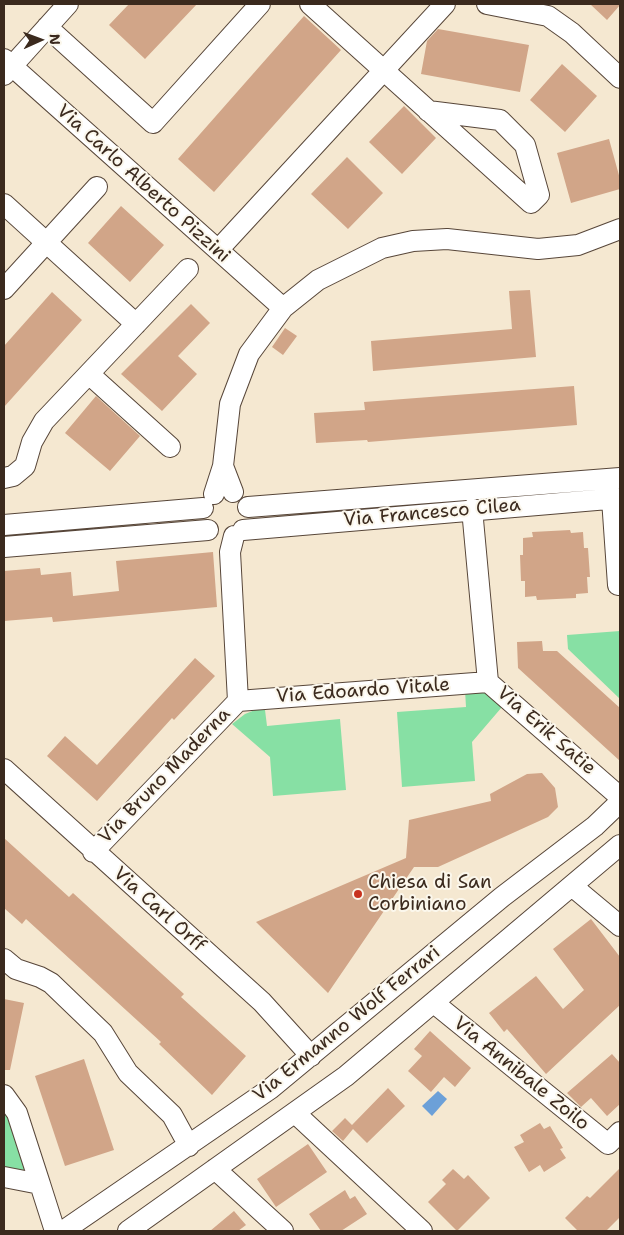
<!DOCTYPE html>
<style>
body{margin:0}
#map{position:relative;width:624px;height:1235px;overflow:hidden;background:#f5e8d1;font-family:"Shantell Sans",sans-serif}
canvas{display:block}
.frame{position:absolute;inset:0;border:5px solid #3b2a1e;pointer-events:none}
.north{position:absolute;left:15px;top:15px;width:50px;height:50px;-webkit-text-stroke:4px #fbf7ec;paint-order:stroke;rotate:88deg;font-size:14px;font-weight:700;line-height:20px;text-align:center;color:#3b2a1e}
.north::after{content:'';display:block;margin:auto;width:18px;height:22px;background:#3b2a1e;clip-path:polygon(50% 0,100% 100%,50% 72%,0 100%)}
</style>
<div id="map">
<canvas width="624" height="1235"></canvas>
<div class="frame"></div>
<div class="north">N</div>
</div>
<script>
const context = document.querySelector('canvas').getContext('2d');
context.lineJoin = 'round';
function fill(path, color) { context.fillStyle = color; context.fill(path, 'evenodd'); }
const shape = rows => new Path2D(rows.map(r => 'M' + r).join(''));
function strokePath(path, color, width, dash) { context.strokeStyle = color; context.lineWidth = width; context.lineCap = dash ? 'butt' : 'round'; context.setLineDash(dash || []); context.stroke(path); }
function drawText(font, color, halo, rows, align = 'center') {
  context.font = font + ' "Shantell Sans",sans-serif'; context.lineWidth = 4; context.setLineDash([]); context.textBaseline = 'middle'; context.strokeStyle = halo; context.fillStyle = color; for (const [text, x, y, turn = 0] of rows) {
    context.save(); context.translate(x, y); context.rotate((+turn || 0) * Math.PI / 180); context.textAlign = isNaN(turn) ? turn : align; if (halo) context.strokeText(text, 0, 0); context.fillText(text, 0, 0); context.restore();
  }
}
fill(shape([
 [620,631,620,699,568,649,567,635],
 [465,690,484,692,502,707,472,742,475,781,402,787,397,712,466,707],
 [255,710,265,710,267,726,340,719,346,790,273,796,270,757,232,724,245,714],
 [4,1109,5,1110,25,1171,4,1167]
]), '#87e0a4');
fill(shape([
 [438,1091,447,1099,432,1116,422,1106]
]), '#6ca0d8');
fill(shape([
 [129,4,197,4,145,59,109,25],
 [590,4,620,4,620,5,607,20],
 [304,16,341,50,214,192,178,159],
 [438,29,529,45,520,92,421,74,427,41],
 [562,64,597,96,565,132,530,100],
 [404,106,436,138,402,174,369,142],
 [609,139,620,179,620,189,571,203,557,153],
 [347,157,383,193,348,229,311,194],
 [121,206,164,245,130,282,88,243],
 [530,290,536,357,373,371,371,341,512,329,509,291],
 [52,292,82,320,4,407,4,346],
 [191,304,210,323,178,356,197,374,162,411,121,374],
 [285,328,297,336,283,355,272,347],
 [574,386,577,425,368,442,367,440,316,443,314,413,365,410,364,402],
 [96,396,140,436,110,471,65,433],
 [570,530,571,533,583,532,584,548,588,548,590,577,587,577,588,593,576,594,576,598,537,600,536,596,525,597,525,581,521,581,520,555,523,555,523,538,533,537,532,532],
 [213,552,217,607,53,622,52,617,4,621,4,571,40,568,41,575,71,572,73,596,119,591,116,561],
 [542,641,543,651,557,651,620,708,620,761,518,668,517,642],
 [195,658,215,676,174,720,172,718,97,801,47,756,65,736,97,765],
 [542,773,555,788,558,807,548,817,438,867,414,867,328,993,256,922,406,858,409,820,491,801,490,794,527,774],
 [4,838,69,897,73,893,184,994,181,997,246,1056,212,1095,159,1044,161,1042,26,919,22,924,4,908],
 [591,919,620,957,620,1005,546,1074,507,1029,504,1032,489,1013,536,976,563,1009,584,990,553,949],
 [4,999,24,1003,10,1070,4,1070],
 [430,1031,471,1068,455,1087,444,1077,431,1092,408,1071,422,1056,414,1049],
 [612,1054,620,1063,620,1104,607,1116,591,1098,581,1107,567,1093],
 [84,1059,114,1150,65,1166,35,1076],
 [388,1088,405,1106,367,1143,353,1129,343,1141,332,1131,345,1118,352,1125],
 [540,1123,544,1129,550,1126,563,1148,560,1149,566,1158,544,1172,540,1165,529,1172,514,1147,524,1142,520,1135],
 [308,1144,327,1172,276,1207,257,1179],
 [620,1168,620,1217,606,1231,578,1231,565,1218,587,1196,590,1198],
 [453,1169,464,1179,468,1175,490,1198,457,1231,428,1202,446,1184,442,1180],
 [345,1190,350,1199,355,1196,367,1214,341,1231,321,1231,309,1214],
 [234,1211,246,1225,238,1231,210,1231]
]), '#d1a588');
const minor = shape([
 [310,4,531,203,539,195,525,145,500,120,428,111],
 [487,4,548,16,572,33,620,78],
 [47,27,153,123,260,4],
 [4,59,283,308],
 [4,75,68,4],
 [4,204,136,324],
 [218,250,445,4],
 [4,289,97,187],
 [89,374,170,447],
 [223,466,233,492],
 [4,478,13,476,25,466,32,442,44,421,188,269],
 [214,494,223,466,230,404,249,354,283,308,318,280,382,248,413,241,447,239,538,249,578,245,620,229],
 [612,499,618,585],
 [248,507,620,478],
 [472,509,488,682,620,797],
 [4,525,203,508],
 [243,530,620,498],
 [4,547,208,530],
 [238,701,488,682],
 [4,769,262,1002,311,1056],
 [93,852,238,701,230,552,234,536],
 [572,886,620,926],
 [4,959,16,969,40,977,51,983,103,1033,128,1073,172,1115,189,1146],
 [434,1003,608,1144,620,1132],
 [4,1095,17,1113,40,1184],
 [295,1113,422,1231],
 [215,1169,283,1231],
 [4,1177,40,1184,55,1231],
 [63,1231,270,1089,502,897,595,826,620,802],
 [128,1231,346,1076,620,845]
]);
strokePath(minor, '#574639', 22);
strokePath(minor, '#fff', 20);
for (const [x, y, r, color] of [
 [358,894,5,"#c8321e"]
]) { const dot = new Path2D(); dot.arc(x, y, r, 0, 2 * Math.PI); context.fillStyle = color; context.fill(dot); strokePath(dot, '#fbf7ec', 2); }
drawText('19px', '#3b2a1e', '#fbf7ec', [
 ["Via Carlo Alberto Pizzini",143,184,42],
 ["Via Francesco Cilea",432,513,-5],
 ["Via Edoardo Vitale",363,691,-4],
 ["Via Erik Satie",546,731,41],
 ["Via Bruno Maderna",165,776,-46],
 ["Via Carl Orff",159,910,42],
 ["Via Ermanno Wolf Ferrari",347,1024,-39],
 ["Via Annibale Zoilo",521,1074,39]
]);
drawText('19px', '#3b2a1e', '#fbf7ec', [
 ["Chiesa di San",368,883],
 ["Corbiniano",368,905]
], 'left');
</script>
